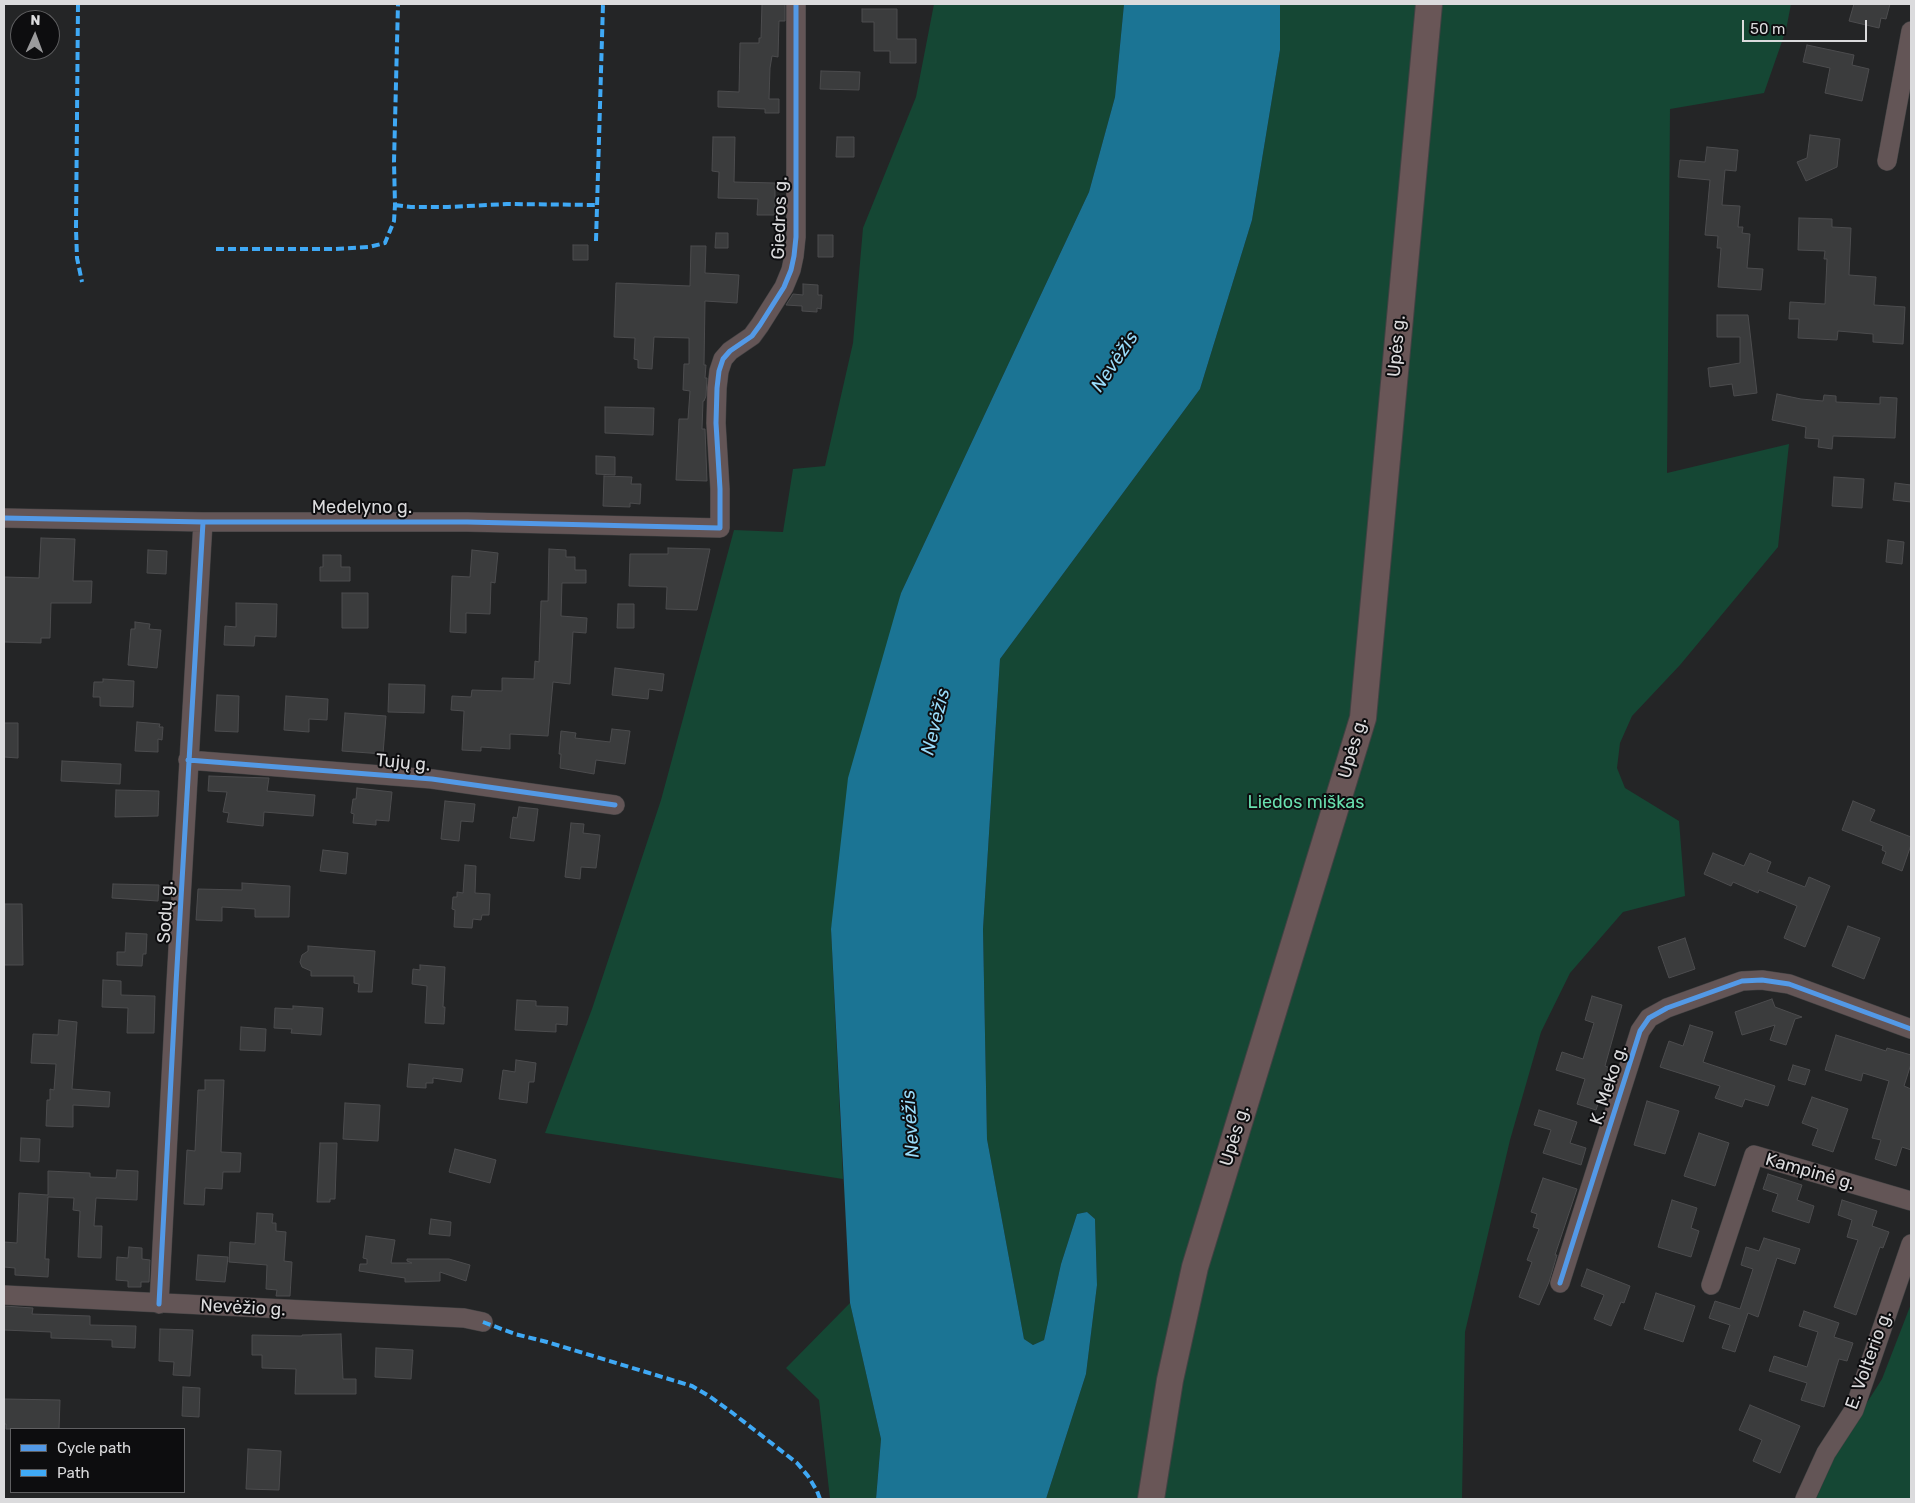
<!DOCTYPE html>
<meta charset="utf-8">
<style>
body{margin:0}
#map{position:relative;width:1915px;height:1503px;overflow:hidden;background:#242526;font-family:Rubik,sans-serif}
canvas{display:block}
.frame{position:absolute;inset:0;border:5px solid #dbdbdd;pointer-events:none}
.legend{position:absolute;left:10px;top:1428px;width:175px;height:65px;box-sizing:border-box;background:#0d0d0f;border:1px solid #5f5f61;margin:0;padding:6px 9px;list-style:none;font-size:15px;color:#dbdbdd}
.legend li{display:flex;align-items:center;gap:10px;height:25px}
.legend b{width:25px;border:1px solid #5f5f61}
.north{position:absolute;left:10px;top:10px;width:50px;height:50px;box-sizing:border-box;background:#0d0d0f;border:1px solid #5f5f61;border-radius:50%;rotate:2deg;font-size:14px;font-weight:700;line-height:20px;text-align:center;color:#dbdbdd}
.north::after{content:'';display:block;margin:auto;width:18px;height:22px;background:#9b9b9d;clip-path:polygon(50% 0,100% 100%,50% 72%,0 100%)}
.scale{position:absolute;left:1742px;top:20px;width:125px;height:22px;box-sizing:border-box;border:2px solid #dbdbdd;border-top:0;padding-left:6px;font-size:15px;line-height:18px;white-space:nowrap;color:#dbdbdd;-webkit-text-stroke:4px #0d0d0f;paint-order:stroke}
</style>
<div id="map">
<canvas width="1915" height="1503"></canvas>
<div class="frame"></div>
<ul class="legend">
<li><b style="height:6px;background:#5399e6"></b>Cycle path</li>
<li><b style="height:6px;background:#3fa9f5"></b>Path</li>
</ul>
<div class="north">N</div>
<div class="scale">50 m</div>
</div>
<script>
const context = document.querySelector('canvas').getContext('2d');
context.lineJoin = 'round';
function fill(path, color) { context.fillStyle = color; context.fill(path, 'evenodd'); }
const shape = rows => new Path2D(rows.map(r => 'M' + r).join(''));
function strokePath(path, color, width, dash) { context.strokeStyle = color; context.lineWidth = width; context.lineCap = dash ? 'butt' : 'round'; context.setLineDash(dash || []); context.stroke(path); }
function drawText(font, color, halo, rows, align = 'center') {
  context.font = font + ' Rubik,sans-serif'; context.lineWidth = 4; context.setLineDash([]); context.textBaseline = 'middle'; context.strokeStyle = halo; context.fillStyle = color; for (const [text, x, y, turn = 0] of rows) {
    context.save(); context.translate(x, y); context.rotate((+turn || 0) * Math.PI / 180); context.textAlign = isNaN(turn) ? turn : align; if (halo) context.strokeText(text, 0, 0); context.fillText(text, 0, 0); context.restore();
  }
}
fill(shape([
 [934,4,1124,4,1115,97,1089,192,901,593,831,929,843,1179,545,1133,592,1009,661,800,734,530,783,532,793,469,825,466,853,343,863,228,916,97],
 [1280,4,1791,4,1786,30,1764,93,1670,109,1667,473,1789,444,1778,547,1680,665,1632,716,1620,743,1617,768,1625,788,1679,821,1685,896,1623,912,1570,973,1541,1032,1510,1140,1465,1332,1462,1499,1046,1499,1086,1374,1097,1285,1095,1219,1087,1212,1077,1214,1061,1264,1044,1340,1033,1345,1024,1339,987,1139,983,929,1000,659,1200,389,1252,220,1280,50],
 [850,1303,881,1439,876,1499,830,1499,819,1400,786,1368],
 [1911,1304,1911,1499,1816,1499,1838,1448,1882,1379]
]), '#154734');
fill(shape([
 [1124,4,1280,4,1280,50,1252,220,1200,389,1000,659,983,929,987,1139,1024,1339,1033,1345,1044,1340,1061,1264,1077,1214,1087,1212,1095,1219,1097,1285,1086,1374,1046,1499,876,1499,881,1439,850,1303,831,929,848,778,901,593,1089,192,1115,97]
]), '#1b7494');
const building = shape([
 [762,4,785,4,785,21,779,21,778,57,772,56,770,68,769,99,779,99,779,113,765,113,765,109,718,107,718,91,739,92,740,43,759,43,759,38,761,38,762,4],
 [1854,4,1890,4,1886,19,1881,18,1879,28,1849,21,1854,4],
 [862,9,897,9,897,39,916,39,916,63,890,63,890,51,874,51,874,22,862,22,862,9],
 [1807,45,1854,55,1852,65,1869,69,1862,101,1825,93,1830,68,1803,62,1807,45],
 [821,71,860,72,859,90,820,89,821,71],
 [1810,135,1840,139,1837,167,1806,181,1797,162,1807,158,1810,135],
 [713,137,735,137,734,182,775,183,775,215,757,215,758,199,718,198,719,172,712,171,713,137],
 [837,137,854,137,854,157,836,157,837,137],
 [1707,147,1738,150,1736,171,1725,170,1722,205,1740,206,1738,227,1743,227,1742,233,1750,234,1747,268,1763,269,1761,290,1718,287,1721,248,1717,248,1718,236,1705,235,1710,180,1678,177,1680,160,1705,162,1707,147],
 [1799,218,1832,219,1832,227,1851,228,1849,275,1876,277,1874,305,1905,307,1903,344,1873,342,1873,334,1838,331,1837,340,1798,338,1799,319,1789,319,1790,302,1825,304,1827,259,1824,259,1825,251,1798,250,1799,218],
 [716,233,728,233,728,248,715,248,716,233],
 [818,235,833,235,833,257,818,257,818,235],
 [573,245,588,245,588,260,573,260,573,245],
 [691,246,706,246,705,273,739,275,737,303,705,301,704,365,706,365,705,378,707,378,706,396,704,401,703,401,702,429,705,429,707,481,676,480,679,419,688,419,690,391,683,390,684,364,689,364,689,338,654,337,652,369,638,368,638,360,634,359,635,338,614,337,616,283,690,286,691,246],
 [803,284,818,285,818,295,822,295,821,309,817,308,817,312,802,311,802,306,786,305,793,294,803,295,803,284],
 [1717,315,1748,315,1757,393,1734,396,1732,384,1710,387,1708,368,1740,363,1740,337,1717,337,1717,315],
 [1777,394,1801,399,1823,401,1824,395,1836,396,1836,402,1880,404,1880,397,1897,398,1895,438,1833,436,1832,449,1818,447,1819,439,1805,438,1806,427,1772,420,1777,394],
 [605,407,654,408,653,435,605,433,605,407],
 [596,456,615,457,615,475,596,474,596,456],
 [604,476,632,477,631,484,641,484,640,504,630,503,630,507,603,506,604,476],
 [1834,477,1864,479,1862,508,1832,506,1834,477],
 [1895,483,1911,485,1911,502,1893,500,1895,483],
 [41,538,75,539,73,581,92,581,91,603,51,603,50,638,41,638,41,643,4,642,4,577,39,578,41,538],
 [1888,540,1904,542,1902,564,1886,562,1888,540],
 [668,548,710,549,697,610,666,609,667,587,629,586,630,554,668,554,668,548],
 [549,549,566,550,566,557,575,557,575,570,586,570,586,583,562,583,561,616,587,618,586,633,573,632,570,684,553,682,548,736,510,734,510,749,481,747,481,751,462,750,464,711,451,710,452,696,471,697,472,690,502,691,502,678,534,679,535,661,539,662,541,601,548,601,549,549],
 [148,550,167,551,166,574,147,573,148,550],
 [472,550,498,553,495,583,491,582,490,614,466,613,466,633,450,632,452,576,470,577,472,550],
 [323,555,341,555,341,567,350,567,350,581,320,581,320,567,323,567,323,555],
 [342,593,368,593,368,628,342,628,342,593],
 [236,603,277,604,276,637,255,636,254,646,224,645,225,626,236,627,236,603],
 [618,604,634,604,634,628,617,628,618,604],
 [135,622,150,624,149,629,161,630,157,668,128,665,131,629,135,629,135,622],
 [615,668,664,674,662,691,649,689,648,699,612,695,615,668],
 [103,679,134,681,133,707,100,706,100,697,93,697,94,682,103,682,103,679],
 [389,684,425,685,424,713,388,712,389,684],
 [217,695,239,696,238,732,215,731,217,695],
 [286,696,328,699,327,720,309,719,309,732,284,730,286,696],
 [345,713,386,716,383,754,342,751,345,713],
 [137,722,160,724,159,727,163,727,162,740,158,739,158,752,135,751,137,722],
 [4,723,18,723,18,758,4,757,4,723],
 [612,729,630,731,625,764,596,760,594,774,560,768,561,754,559,754,561,731,576,733,575,738,610,742,612,729],
 [62,761,121,764,120,784,61,781,62,761],
 [209,776,269,778,267,791,315,795,313,816,264,812,263,826,227,822,229,813,223,812,227,792,208,791,209,776],
 [357,788,392,792,389,821,376,820,376,825,353,823,354,814,351,813,353,799,356,799,357,788],
 [116,790,159,791,158,816,115,817,116,790],
 [445,801,475,804,473,822,461,821,459,841,441,839,445,801],
 [1853,801,1875,810,1870,821,1911,837,1911,845,1902,871,1882,863,1886,852,1882,850,1883,846,1842,830,1853,801],
 [519,807,538,809,534,841,510,838,513,817,517,818,519,807],
 [571,823,584,824,583,833,600,835,596,868,581,867,580,879,565,877,571,823],
 [323,850,348,853,346,874,320,871,323,850],
 [1713,853,1744,866,1750,853,1771,862,1767,872,1805,887,1809,877,1830,886,1805,947,1784,938,1797,906,1759,890,1758,893,1733,882,1731,886,1704,874,1713,853],
 [465,865,476,866,475,893,490,894,489,915,482,915,481,920,473,919,472,928,454,927,455,910,452,909,453,897,457,897,457,892,463,893,465,865],
 [242,883,290,886,289,917,255,917,255,909,222,907,222,921,196,920,198,889,242,890,242,883],
 [113,884,159,885,158,901,112,898,113,884],
 [5,904,22,904,23,965,4,965,5,904],
 [1848,926,1880,938,1864,979,1832,966,1848,926],
 [126,933,147,934,146,954,143,954,142,966,117,965,117,952,125,952,126,933],
 [1685,938,1695,969,1669,978,1658,947,1685,938],
 [308,946,375,951,372,992,358,992,359,984,354,983,354,976,311,976,311,971,302,967,300,962,302,955,308,951,308,946],
 [420,965,445,967,443,1007,445,1007,444,1024,425,1023,427,986,412,984,413,969,420,970,420,965],
 [103,980,121,981,121,995,155,996,154,1033,127,1033,128,1008,102,1007,103,980],
 [1592,996,1622,1005,1605,1066,1610,1068,1596,1110,1577,1104,1585,1079,1556,1070,1562,1052,1583,1059,1594,1023,1585,1020,1592,996],
 [1772,999,1775,1007,1802,1017,1795,1019,1786,1045,1770,1040,1775,1025,1742,1035,1735,1012,1772,999],
 [517,1000,536,1001,536,1006,568,1007,567,1025,556,1024,556,1032,515,1030,517,1000],
 [293,1006,323,1008,321,1035,291,1033,292,1029,274,1028,275,1008,293,1009,293,1006],
 [59,1020,77,1022,72,1089,110,1092,109,1107,73,1105,73,1127,46,1126,47,1100,50,1100,50,1089,54,1090,56,1064,31,1063,33,1034,58,1035,59,1020],
 [1690,1025,1713,1032,1703,1062,1775,1086,1768,1106,1745,1099,1742,1107,1715,1098,1720,1086,1660,1067,1669,1041,1683,1046,1690,1025],
 [241,1027,266,1029,265,1051,240,1050,241,1027],
 [1836,1035,1886,1051,1887,1048,1911,1055,1911,1064,1904,1086,1911,1089,1911,1150,1902,1147,1896,1166,1875,1159,1881,1140,1872,1138,1889,1081,1863,1073,1861,1081,1825,1070,1836,1035],
 [516,1060,536,1063,534,1082,529,1082,527,1103,499,1099,503,1070,515,1072,516,1060],
 [409,1064,463,1069,461,1082,433,1078,433,1083,426,1083,426,1088,407,1087,409,1064],
 [1793,1065,1810,1070,1805,1085,1788,1080,1793,1065],
 [205,1080,224,1080,221,1152,241,1153,240,1172,223,1172,222,1189,205,1188,204,1205,184,1204,187,1150,195,1151,198,1090,205,1090,205,1080],
 [1812,1097,1848,1109,1833,1152,1812,1145,1818,1129,1802,1123,1812,1097],
 [1647,1101,1679,1111,1665,1154,1634,1145,1647,1101],
 [345,1103,380,1105,378,1141,343,1139,345,1103],
 [1539,1110,1577,1122,1570,1143,1586,1148,1581,1165,1543,1153,1551,1130,1534,1125,1539,1110],
 [1699,1133,1729,1143,1715,1186,1684,1176,1699,1133],
 [21,1138,40,1139,39,1162,20,1161,21,1138],
 [320,1143,337,1143,335,1199,330,1199,330,1202,317,1202,320,1143],
 [455,1149,496,1160,490,1183,449,1172,455,1149],
 [117,1170,138,1171,137,1200,96,1198,94,1226,102,1226,101,1258,78,1257,80,1211,73,1210,74,1198,48,1197,45,1259,49,1259,48,1277,15,1275,15,1268,4,1267,4,1242,17,1243,19,1193,48,1195,48,1171,90,1173,90,1177,116,1178,117,1170],
 [1768,1174,1802,1185,1797,1200,1814,1206,1809,1223,1772,1211,1778,1194,1763,1189,1768,1174],
 [1543,1178,1577,1189,1555,1255,1557,1255,1549,1282,1539,1305,1519,1297,1532,1262,1527,1260,1539,1229,1533,1227,1537,1214,1531,1212,1543,1178],
 [1672,1200,1697,1208,1691,1228,1699,1231,1691,1257,1658,1247,1672,1200],
 [1842,1200,1877,1211,1872,1226,1889,1232,1883,1248,1880,1247,1856,1315,1834,1307,1858,1240,1847,1237,1852,1220,1838,1215,1842,1200],
 [257,1213,273,1214,272,1223,276,1223,276,1231,286,1232,284,1261,292,1262,290,1296,276,1296,277,1290,266,1289,267,1265,229,1262,230,1242,255,1244,257,1213],
 [431,1219,451,1222,450,1236,429,1234,431,1219],
 [366,1236,395,1240,391,1263,412,1263,407,1261,407,1259,449,1259,470,1265,466,1281,440,1272,440,1281,405,1282,405,1278,359,1271,360,1264,367,1264,367,1259,363,1258,366,1236],
 [1764,1238,1800,1249,1795,1264,1777,1258,1758,1317,1748,1313,1735,1352,1722,1348,1730,1325,1709,1318,1715,1301,1740,1309,1753,1269,1741,1265,1746,1247,1759,1251,1764,1238],
 [129,1247,142,1248,142,1259,150,1260,149,1282,141,1282,141,1287,128,1287,128,1281,116,1280,117,1257,128,1258,129,1247],
 [198,1255,228,1257,225,1282,196,1280,198,1255],
 [1587,1269,1630,1286,1624,1303,1621,1302,1611,1326,1594,1319,1604,1295,1581,1286,1587,1269],
 [1656,1293,1695,1306,1683,1342,1644,1329,1656,1293],
 [4,1306,33,1308,32,1314,90,1316,90,1325,136,1326,135,1348,112,1347,112,1340,51,1338,51,1332,4,1330,4,1306],
 [1804,1311,1839,1323,1834,1337,1853,1343,1847,1361,1839,1359,1824,1407,1801,1400,1807,1383,1769,1371,1774,1356,1807,1367,1818,1332,1799,1326,1804,1311],
 [160,1329,193,1330,190,1376,173,1375,174,1362,159,1361,160,1329],
 [341,1334,343,1379,356,1379,356,1394,295,1394,296,1369,262,1368,262,1355,252,1355,252,1335,302,1336,302,1335,341,1334],
 [376,1348,413,1350,411,1379,375,1377,376,1348],
 [183,1387,200,1388,199,1417,182,1416,183,1387],
 [4,1399,60,1400,59,1429,6,1429,6,1424,4,1424,4,1399],
 [1750,1405,1800,1426,1780,1473,1753,1461,1762,1440,1739,1430,1750,1405],
 [248,1449,281,1451,279,1490,246,1489,248,1449]
]);
fill(building, '#3b3c3d');
strokePath(building, '#4c4c4e', 1);
const street = shape([
 [1887,161,1911,31],
 [4,518,203,522,467,522,720,528,720,489,716,423,717,388,719,371,723,359,730,351,752,336,760,325,784,287,791,270,794,256,796,237,796,4],
 [188,760,432,779,615,805],
 [1560,1283,1640,1031,1649,1018,1667,1008,1742,981,1762,980,1789,984,1911,1029],
 [1711,1285,1754,1155,1911,1201],
 [4,1295,464,1318,483,1322],
 [159,1304,176,984,203,522],
 [1805,1499,1826,1453,1854,1410,1911,1244]
]);
const secondary = shape([
 [1151,1499,1170,1380,1195,1267,1363,718,1429,4]
]);
strokePath(street, '#414243', 20);
strokePath(secondary, '#414243', 28);
strokePath(street, '#635556', 19);
strokePath(secondary, '#695657', 26);
strokePath(shape([
 [78,4,76,229,77,258,82,282],
 [395,205,411,207,448,207,507,204,597,205],
 [596,241,603,4],
 [216,249,336,249,369,247,385,243,394,221,395,205,394,162,398,4],
 [483,1322,515,1334,547,1342,692,1386,709,1396,730,1411,797,1463,808,1476,817,1491,820,1499]
]), '#3fa9f5', 4, [8, 4]);
strokePath(shape([
 [4,518,203,522,467,522,720,528,720,489,716,423,717,388,719,371,723,359,730,351,752,336,760,325,784,287,791,270,794,256,796,237,796,4],
 [188,760,432,779,615,805],
 [1560,1283,1640,1031,1649,1018,1667,1008,1742,981,1762,980,1789,984,1911,1029],
 [159,1304,176,984,203,522]
]), '#5399e6', 5);
drawText('18px', '#dbdbdd', '#0d0d0f', [
 ["Giedros g.",780,218,-88],
 ["Upės g.",1397,346,-85],
 ["Medelyno g.",362,508],
 ["Upės g.",1353,748,-74],
 ["Tujų g.",403,763,5],
 ["Sodų g.",166,912,-87],
 ["K. Meko g.",1609,1085,-72],
 ["Upės g.",1235,1136,-73],
 ["Kampinė g.",1810,1172,16],
 ["Nevėžio g.",243,1308,3],
 ["E. Volterio g.",1869,1360,-70]
]);
drawText('18px', '#68dfae', '#0d0d0f', [
 ["Liedos miškas",1306,803]
]);
drawText('italic 19px', '#99dbf9', '#0d0d0f', [
 ["Nevėžis",1115,362,-56],
 ["Nevėžis",936,722,-76],
 ["Nevėžis",911,1124,-94]
]);
</script>
